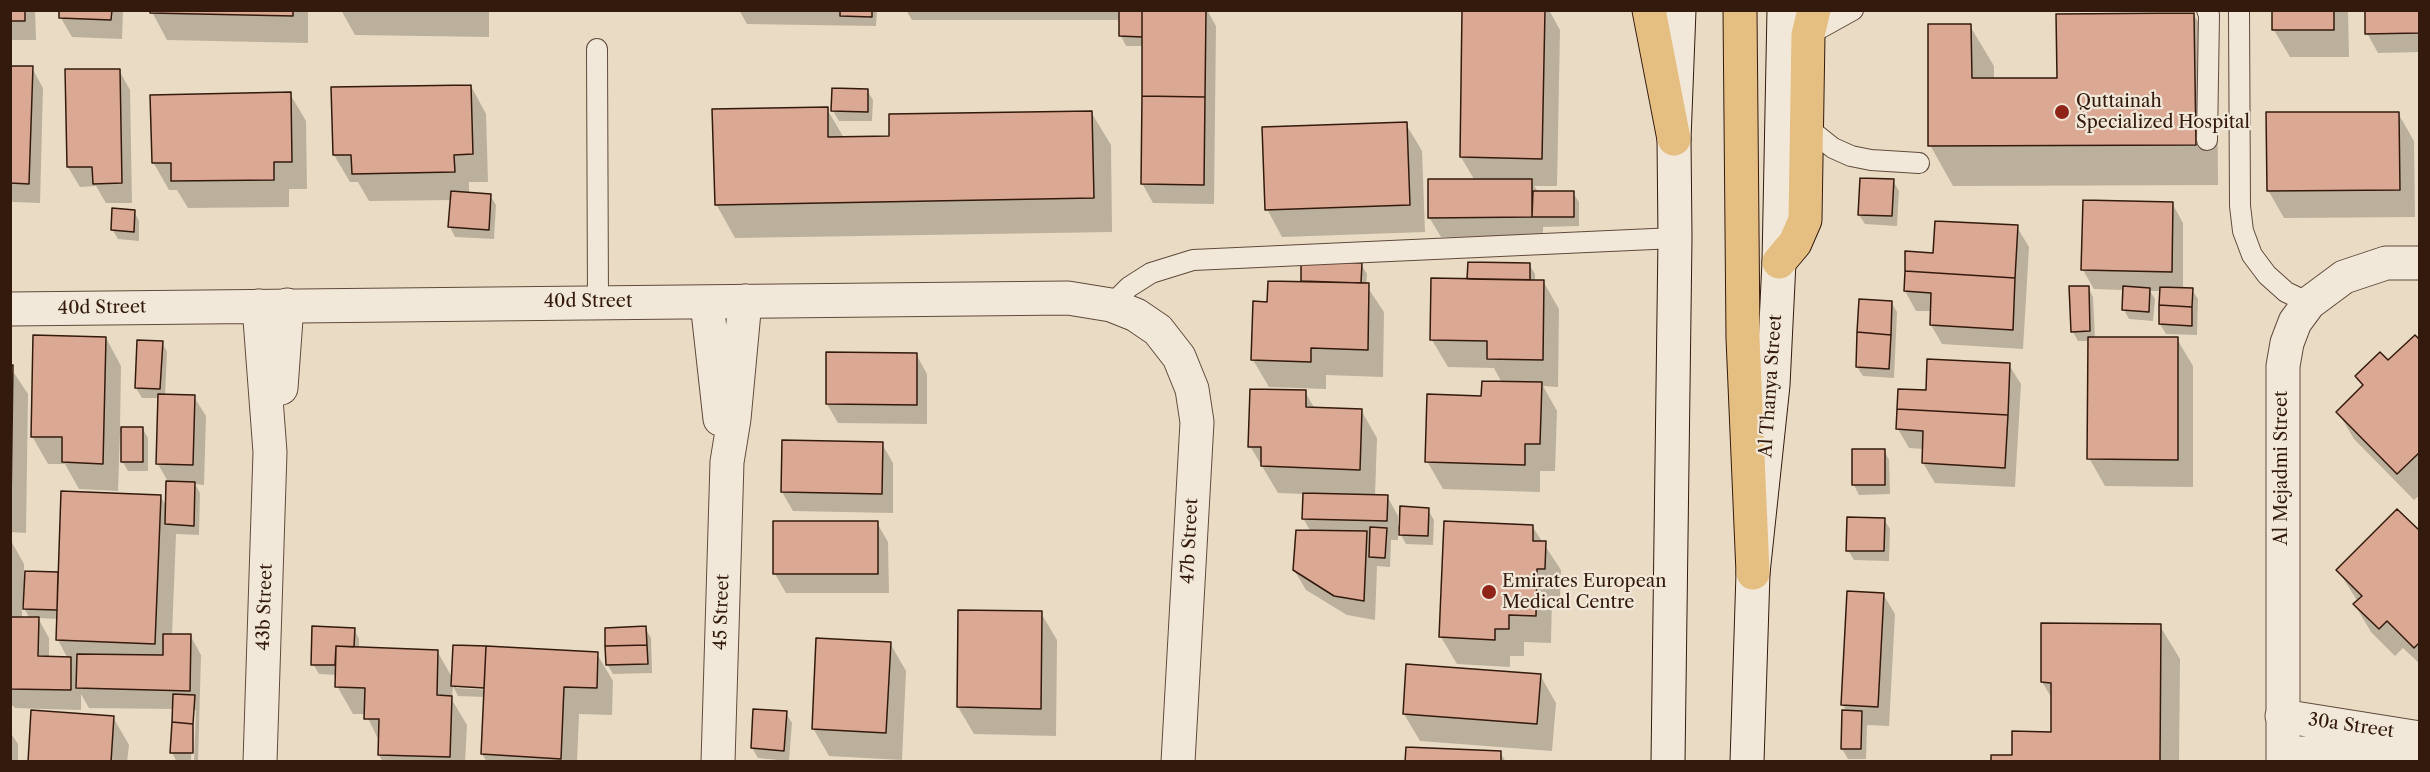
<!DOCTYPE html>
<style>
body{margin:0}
#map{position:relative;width:2430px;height:772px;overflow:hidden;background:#eadcc4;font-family:"Libre Caslon Text",serif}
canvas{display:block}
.frame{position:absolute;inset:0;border:12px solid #331a0d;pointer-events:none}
</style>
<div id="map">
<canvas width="2430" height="772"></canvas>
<div class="frame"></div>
</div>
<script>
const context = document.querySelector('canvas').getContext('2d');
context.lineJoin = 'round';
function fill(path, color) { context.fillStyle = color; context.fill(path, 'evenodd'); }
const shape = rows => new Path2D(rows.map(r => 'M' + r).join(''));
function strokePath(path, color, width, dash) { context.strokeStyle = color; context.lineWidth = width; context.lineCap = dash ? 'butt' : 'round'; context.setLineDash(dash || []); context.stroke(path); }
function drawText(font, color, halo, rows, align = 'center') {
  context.font = font + ' "Libre Caslon Text",serif'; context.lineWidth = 4.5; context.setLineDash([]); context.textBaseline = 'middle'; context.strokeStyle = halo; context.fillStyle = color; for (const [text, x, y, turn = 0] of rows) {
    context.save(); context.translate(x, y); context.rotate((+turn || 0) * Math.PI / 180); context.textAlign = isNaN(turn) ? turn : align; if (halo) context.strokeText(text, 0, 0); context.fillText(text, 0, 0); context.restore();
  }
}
fill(shape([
 [10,10,35,10,36,40,10,40],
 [61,10,123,10,122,39,72,37,61,18],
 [151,10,308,10,308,43,167,40],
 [341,10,489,10,489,37,355,35],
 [739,10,877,10,876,26,747,24],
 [906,10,1207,10,1216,26,1214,204,1153,203,1142,183,1144,46,1126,46,1121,36,1121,20,912,20],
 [1464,10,1549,10,1560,30,1557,186,1534,186,1539,193,1573,193,1579,202,1579,226,1543,227,1543,236,1441,237,1429,217,1475,181,1461,157],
 [2273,10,2348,10,2349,57,2290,57,2274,30],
 [2420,10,2420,52,2378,53,2367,33],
 [2194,15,2217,55,2218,185,1953,186,1930,145,1970,26,1994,66,1994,80,2058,79],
 [10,67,32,68,43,88,40,203,13,202,10,198],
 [119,70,130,90,132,203,106,203,96,186,80,187,68,167,66,71],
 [471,86,486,114,488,182,469,182,469,194,490,195,496,205,494,239,455,237,450,227,452,200,369,201,358,182,350,182,334,155],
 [867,90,873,100,872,121,839,121,833,111],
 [290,94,306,121,307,189,289,189,289,207,188,208,177,190,169,190,153,162],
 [827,109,844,138,891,137,1091,112,1111,145,1112,232,735,238,716,204],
 [2398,113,2414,141,2415,217,2284,218,2268,190],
 [1406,124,1422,151,1425,232,1282,237,1267,209],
 [1893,181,1899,191,1897,226,1865,224,1859,215],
 [2172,203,2183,223,2183,289,2192,290,2198,299,2197,335,2166,334,2160,324,2161,291,2150,291,2155,299,2153,321,2129,319,2124,310,2124,290,2094,289,2083,270],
 [134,211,139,221,139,241,118,239,112,229],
 [2017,227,2029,247,2023,349,1942,344,1931,325,1932,311,1916,311,1905,291,1907,253,1934,254],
 [1361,264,1367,274,1366,285,1384,312,1383,377,1326,375,1326,389,1269,387,1253,360,1269,304,1303,283,1302,281],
 [1529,264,1535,274,1535,281,1543,281,1559,309,1558,387,1543,386,1557,411,1555,471,1540,471,1540,492,1443,489,1427,461,1482,398,1502,383,1494,368,1448,367,1432,340,1469,280],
 [2088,287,2093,297,2095,338,2177,339,2193,366,2193,487,2105,486,2089,458,2090,341,2078,341,2073,332],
 [1891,302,1897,312,1894,378,1863,376,1857,367],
 [106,338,121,366,120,428,143,429,148,438,148,471,128,471,122,461,123,432,120,432,118,491,79,489,65,464,48,464,32,436],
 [162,342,167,352,165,396,194,397,206,416,204,485,195,484,200,493,199,535,176,534,172,635,190,635,201,655,198,762,177,762,172,753,174,709,89,708,81,694,81,710,15,708,10,703,10,539,24,564,24,572,57,574,60,578,160,496,167,507,167,480,158,464,160,398,142,398,136,388],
 [22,604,30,619,22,618],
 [38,618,58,619,58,640,68,659,49,658,49,638],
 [193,710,196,710,194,761,191,761],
 [2420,342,2420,495,2414,500,2354,439,2338,412,2363,387,2357,377,2388,362],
 [916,354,927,374,927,424,838,423,827,404],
 [2009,365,2021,384,2015,487,1935,483,1923,463,1924,449,1909,448,1898,429,1927,392],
 [10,367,28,394,26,533,10,532],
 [1305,392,1315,409,1361,410,1377,438,1375,496,1387,496,1398,516,1398,526,1428,510,1434,520,1433,545,1406,544,1398,530,1398,540,1391,540,1390,567,1377,566,1375,620,1347,615,1306,590,1294,570,1311,532,1303,518,1304,494,1278,493,1250,446],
 [882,444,893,463,893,513,793,511,782,492],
 [1884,450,1889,460,1890,494,1859,495,1854,485,1853,451],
 [1884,519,1890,529,1889,561,1854,560,1848,550],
 [877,523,888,542,889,593,786,593,775,574],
 [1532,526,1561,570,1560,596,1552,596,1551,643,1524,642,1524,656,1510,656,1510,667,1457,664,1441,637],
 [2420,533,2420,664,2403,648,2395,656,2371,632,2355,605,2358,602,2338,570],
 [1883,594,1895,614,1889,726,1867,725,1866,759,1848,759,1842,749,1847,712,1843,705],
 [1041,613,1057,640,1056,736,974,734,958,707],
 [2160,626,2180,659,2179,762,1992,762,2013,757,2052,733,2053,700,2042,682],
 [645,628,651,638,652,673,613,674,607,664],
 [354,629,359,639,359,648,437,651,453,679,454,646,597,654,613,681,612,715,579,714,577,762,487,762,482,754,485,697,458,696,453,686,452,700,467,725,465,762,383,762,379,755,380,743,366,714,353,714,337,686,337,675,319,674,313,664],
 [456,685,491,687,491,690,456,688],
 [890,643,906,671,902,760,829,756,813,728],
 [1540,675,1556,703,1552,751,1420,741,1404,714],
 [786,713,792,723,789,761,758,758,752,748],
 [113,717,129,745,127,762,29,762],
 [10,732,18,744,18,762,10,762],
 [1500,752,1506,762,1407,762]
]), '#0003');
const building = shape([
 [10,10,25,10,25,21,10,21,10,10],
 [59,10,112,10,111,20,59,18,59,10],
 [150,10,293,10,293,16,150,13,150,10],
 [840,10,872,10,872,17,840,16,840,10],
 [1119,10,1142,10,1142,37,1119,36,1119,10],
 [1142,10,1206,10,1205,97,1142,96,1142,10],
 [1462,10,1545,10,1542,159,1460,157,1462,10],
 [2272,10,2334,10,2334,30,2272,30,2272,10],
 [2365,10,2420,10,2420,33,2365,34,2365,10],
 [2194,13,2196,145,1928,146,1928,24,1971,24,1972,78,2057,78,2056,14,2194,13],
 [10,66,33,66,29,184,10,183,10,66],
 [65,69,120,69,122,183,93,184,92,167,67,167,65,69],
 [471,85,473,154,454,155,455,172,352,174,351,155,333,155,331,87,471,85],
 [832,88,868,89,868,112,831,111,832,88],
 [291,92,292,162,274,162,274,180,171,181,171,163,152,163,150,95,291,92],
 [1142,96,1205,97,1204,185,1141,184,1142,96],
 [828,107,828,137,889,136,889,114,1092,111,1094,198,715,205,712,109,828,107],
 [2266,112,2399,112,2400,190,2267,191,2266,112],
 [1407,122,1410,205,1265,210,1262,127,1407,122],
 [1860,178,1894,179,1892,216,1858,215,1860,178],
 [1428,179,1532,179,1532,217,1428,218,1428,179],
 [451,191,491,194,489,230,448,227,451,191],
 [1533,191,1574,191,1574,217,1532,217,1533,191],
 [2083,200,2173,202,2172,272,2081,270,2083,200],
 [112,208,135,210,134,232,111,230,112,208],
 [1935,221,2018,225,2015,278,1905,271,1905,251,1933,253,1935,221],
 [1301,261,1362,263,1361,283,1301,281,1301,261],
 [1468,262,1530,263,1530,280,1467,279,1468,262],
 [1905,271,2015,278,2013,330,1930,325,1931,293,1904,291,1905,271],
 [1431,278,1544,280,1543,360,1487,359,1487,341,1430,340,1431,278],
 [1268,281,1369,283,1368,350,1311,348,1311,362,1251,360,1253,301,1267,302,1268,281],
 [2069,286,2089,286,2090,331,2071,332,2069,286],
 [2123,286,2150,288,2149,312,2122,310,2123,286],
 [2160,287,2193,288,2192,307,2159,305,2160,287],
 [1859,299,1892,301,1891,335,1857,332,1859,299],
 [2159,305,2192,307,2192,326,2159,324,2159,305],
 [1857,332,1891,335,1889,369,1856,367,1857,332],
 [33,335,106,337,103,464,62,462,62,437,31,437,33,335],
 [2415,335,2420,340,2420,452,2397,474,2336,412,2363,385,2355,376,2380,352,2388,360,2415,335],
 [2088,337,2178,337,2178,460,2087,459,2088,337],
 [137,340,163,341,160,389,135,388,137,340],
 [826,352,917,353,917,405,826,404,826,352],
 [1927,359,2010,363,2008,415,1897,409,1898,389,1926,390,1927,359],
 [10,365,13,365,11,506,10,506,10,365],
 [1482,381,1542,382,1540,444,1525,444,1525,465,1425,462,1427,394,1481,396,1482,381],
 [1250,389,1306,390,1306,407,1362,409,1360,470,1261,466,1261,447,1248,447,1250,389],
 [158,394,195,395,193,465,156,464,158,394],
 [1897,409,2008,415,2005,468,1922,463,1923,431,1896,429,1897,409],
 [121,427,143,427,143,462,121,462,121,427],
 [782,440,883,442,882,494,781,492,782,440],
 [1852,449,1885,449,1885,485,1852,485,1852,449],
 [166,481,195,482,194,526,165,524,166,481],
 [61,491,161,495,155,644,56,640,61,491],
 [1303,493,1388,495,1387,521,1302,519,1303,493],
 [1400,506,1429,508,1428,536,1399,535,1400,506],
 [2397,509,2420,531,2420,642,2414,648,2387,621,2379,629,2353,604,2362,596,2336,570,2397,509],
 [1847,517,1885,518,1884,551,1846,551,1847,517],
 [773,521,878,521,878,574,773,574,773,521],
 [1444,521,1533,525,1533,541,1546,541,1545,569,1537,569,1536,616,1509,615,1509,629,1495,629,1495,640,1439,637,1444,521],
 [1370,527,1387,528,1385,558,1369,557,1370,527],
 [1296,530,1367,531,1364,601,1334,596,1293,570,1296,530],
 [25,571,58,572,57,610,23,609,25,571],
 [1847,591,1884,593,1878,707,1841,705,1847,591],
 [958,610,1042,611,1041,709,957,707,958,610],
 [10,617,39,617,38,656,71,657,71,690,10,689,10,617],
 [2041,623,2161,624,2160,762,1991,762,1991,755,2012,755,2012,731,2051,732,2051,683,2041,682,2041,623],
 [312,626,355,628,354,647,336,646,335,665,311,665,312,626],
 [646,626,647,645,605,646,605,628,646,626],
 [163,634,191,634,190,691,76,688,77,654,163,655,163,634],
 [816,638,891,642,886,733,812,729,816,638],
 [453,645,486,646,484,688,451,686,453,645],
 [647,645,648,664,606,665,605,646,647,645],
 [336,646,438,650,437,695,452,696,450,757,378,755,379,719,364,719,365,688,335,687,336,646],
 [486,646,598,652,597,688,564,687,561,759,481,754,486,646],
 [1406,664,1541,674,1537,724,1403,714,1406,664],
 [173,694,195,695,193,724,172,722,173,694],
 [753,709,787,711,784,751,751,748,753,709],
 [31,710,114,716,111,762,28,762,31,710],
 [1842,710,1862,711,1861,749,1841,749,1842,710],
 [172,722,193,724,193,753,170,753,172,722],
 [1406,747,1501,751,1501,762,1405,762,1406,747]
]);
fill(building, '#dba893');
strokePath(building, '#331a0d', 1.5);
const lane = shape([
 [2207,10,2209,15,2207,140],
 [2239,10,2240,206,2243,231,2252,255,2267,275,2286,292,2309,303],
 [1808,35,1853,10],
 [597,49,598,302],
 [1808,128,1833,148,1851,156,1871,160,1919,163],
 [1111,305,1129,287,1151,273,1193,260,1675,238]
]);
const street = shape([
 [707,302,720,419],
 [259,306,270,452,260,762],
 [10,309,1068,298,1111,305,1136,315,1158,330,1179,357,1192,389,1197,422,1178,762],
 [281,388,287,305],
 [2282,716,2420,738],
 [2283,753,2385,753,2413,750],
 [718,762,727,462,734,419,745,301],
 [2283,762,2283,366,2287,343,2295,322,2309,303,2344,277,2386,263,2420,263]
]);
const secondary = shape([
 [1668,762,1675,238,1674,139,1679,10],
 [1747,762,1753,573,1773,385,1779,262,1784,10]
]);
const primary = shape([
 [1649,10,1674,139],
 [1740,10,1743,338,1753,573],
 [1779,262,1795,243,1805,220,1808,35,1814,10]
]);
strokePath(lane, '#614a3b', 22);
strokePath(street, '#614a3b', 35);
strokePath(secondary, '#331a0d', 35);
strokePath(primary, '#331a0d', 35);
strokePath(lane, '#f1e8d9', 20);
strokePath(street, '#f1e8d9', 33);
strokePath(secondary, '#f1e8d9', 33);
strokePath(primary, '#e5be82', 33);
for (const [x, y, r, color] of [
 [2062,112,8,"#8f2418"],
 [1489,592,8,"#8f2418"]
]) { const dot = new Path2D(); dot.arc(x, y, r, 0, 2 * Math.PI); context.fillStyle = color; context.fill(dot); strokePath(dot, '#f1e8d9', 2); }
drawText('18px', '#331a0d', '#f1e8d9', [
 ["Quttainah",2076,102],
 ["Specialized Hospital",2076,123],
 ["Emirates European",1502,582],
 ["Medical Centre",1502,603]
], 'left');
drawText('18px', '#331a0d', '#f1e8d9', [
 ["40d Street",588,302],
 ["40d Street",102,308,-1],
 ["Al Thanya Street",1771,386,-86],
 ["Al Mejadmi Street",2282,468,-90],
 ["47b Street",1190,541,-87],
 ["43b Street",265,607,-88],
 ["45 Street",722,612,-88],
 ["30a Street",2351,726,8]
]);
</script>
